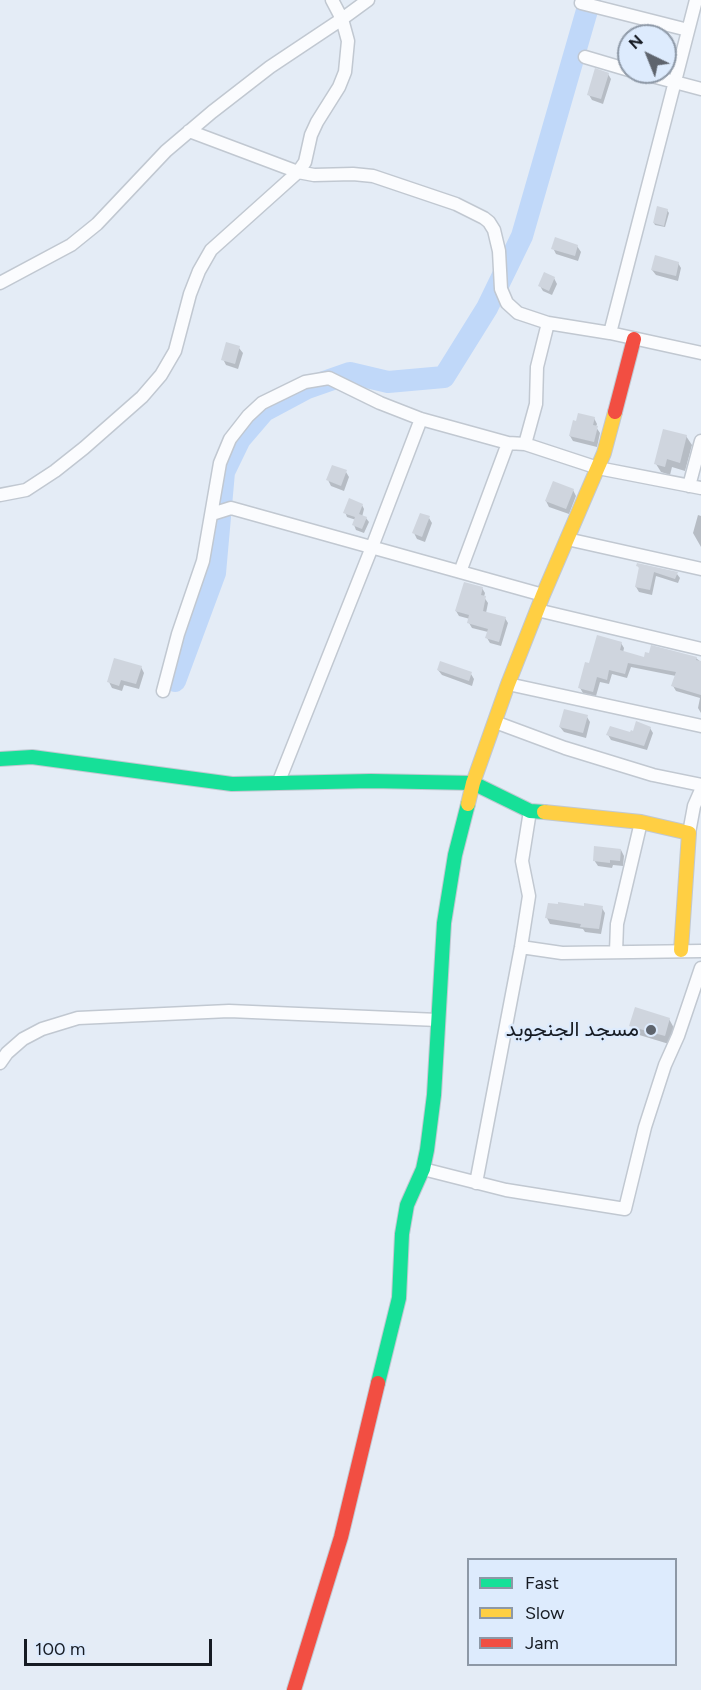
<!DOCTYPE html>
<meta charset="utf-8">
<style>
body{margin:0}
#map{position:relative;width:701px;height:1690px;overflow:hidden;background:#e4ecf6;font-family:Figtree,sans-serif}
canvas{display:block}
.legend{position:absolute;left:467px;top:1558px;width:210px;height:108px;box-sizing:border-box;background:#ddebfd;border:2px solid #8d98a6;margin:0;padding:8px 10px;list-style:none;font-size:18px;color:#161b23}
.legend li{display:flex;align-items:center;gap:12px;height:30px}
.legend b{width:30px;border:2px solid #8d98a6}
.north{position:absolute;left:617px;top:24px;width:60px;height:60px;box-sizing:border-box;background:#ddebfd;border:2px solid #8d98a6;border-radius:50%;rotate:317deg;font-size:16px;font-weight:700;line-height:24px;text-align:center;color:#161b23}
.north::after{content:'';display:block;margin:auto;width:21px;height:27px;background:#5e646d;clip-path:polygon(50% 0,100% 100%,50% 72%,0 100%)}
.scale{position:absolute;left:24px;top:1639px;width:188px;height:27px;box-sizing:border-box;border:3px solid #161b23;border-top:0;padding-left:8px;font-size:18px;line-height:21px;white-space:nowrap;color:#161b23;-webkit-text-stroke:4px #ddebfd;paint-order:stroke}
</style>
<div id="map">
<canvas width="701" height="1690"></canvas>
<ul class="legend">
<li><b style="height:8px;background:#16e098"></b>Fast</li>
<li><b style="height:8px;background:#ffcf43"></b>Slow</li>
<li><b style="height:8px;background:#f24e42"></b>Jam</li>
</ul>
<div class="north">N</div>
<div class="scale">100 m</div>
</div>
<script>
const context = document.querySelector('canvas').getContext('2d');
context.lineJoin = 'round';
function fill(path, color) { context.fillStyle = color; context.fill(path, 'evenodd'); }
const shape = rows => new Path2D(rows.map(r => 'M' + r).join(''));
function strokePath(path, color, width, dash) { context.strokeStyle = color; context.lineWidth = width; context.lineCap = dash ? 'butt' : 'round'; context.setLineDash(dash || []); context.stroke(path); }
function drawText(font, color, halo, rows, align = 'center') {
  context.font = font + ' Figtree,Vazirmatn,sans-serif'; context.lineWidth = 4.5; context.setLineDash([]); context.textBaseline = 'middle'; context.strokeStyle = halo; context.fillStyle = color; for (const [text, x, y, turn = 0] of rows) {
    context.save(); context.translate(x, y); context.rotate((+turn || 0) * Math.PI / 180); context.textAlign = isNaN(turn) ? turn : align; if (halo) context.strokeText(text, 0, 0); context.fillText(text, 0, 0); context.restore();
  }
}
fill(shape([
 [647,30,661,34,662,36,644,36],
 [608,74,611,79,603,104,592,100,589,95],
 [667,210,669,213,665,227,655,225,654,223],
 [577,246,581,252,578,261,556,254,553,248],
 [678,263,681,268,678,281,656,275,652,270],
 [554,278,557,284,552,295,543,291,540,286],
 [239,348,243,353,238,369,226,365,223,359],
 [594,418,597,424,596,427,600,433,597,447,573,441,570,436],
 [686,436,692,445,685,471,672,467,670,475,661,472,656,464],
 [346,472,349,477,344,491,331,486,328,480],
 [573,490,576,496,569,514,549,507,546,501],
 [362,505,364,509,362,517,366,518,369,522,364,533,356,530,354,525,356,520,347,517,345,512],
 [698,515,701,516,701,547,693,533],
 [429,518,432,523,425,542,417,539,414,533],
 [638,566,677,574,680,578,678,583,656,576,652,595,639,592,636,587,640,570],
 [482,588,485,593,484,597,488,603,486,613,505,618,508,623,501,646,490,643,487,638,488,632,472,628,469,623,470,619,459,616,456,611],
 [621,643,624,648,623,653,645,659,696,658,701,662,701,713,698,708,700,698,676,691,673,686,676,676,631,667,627,678,612,674,609,684,600,682,596,696,583,693,580,688,590,665],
 [141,667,144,673,139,689,124,685,122,691,112,688,109,682],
 [438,670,471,674,474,679,472,686,442,675],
 [587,717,590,722,586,738,564,732,560,727],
 [650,728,653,733,647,750,611,740,608,735,631,734],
 [621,850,624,856,623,866,613,865,612,868,598,866,594,860],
 [585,908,602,908,605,913,601,934,585,932,583,929,550,924,547,918],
 [669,1019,674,1028,669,1044,636,1034,631,1025]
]), '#0003');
strokePath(shape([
 [175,681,215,573,224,472,240,439,264,411,307,388,350,373,388,382,444,377,487,308,522,236,590,0]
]), '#c0d8f9', 22);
fill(shape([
 [595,68,609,73,601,99,587,95],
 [657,206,668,209,664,226,653,223],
 [555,237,578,245,575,256,551,249],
 [655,255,679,262,676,276,651,270],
 [544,272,555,277,549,291,538,286],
 [226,342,240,346,235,364,221,360],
 [578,413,595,417,593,425,598,426,594,442,569,436,573,420,576,421],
 [663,429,687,435,680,463,667,459,665,467,654,464],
 [332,465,347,470,341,486,326,480],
 [553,481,574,489,566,509,545,501],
 [349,498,363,504,359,514,367,517,362,529,352,525,355,517,343,513],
 [420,513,430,516,422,537,412,533],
 [637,563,678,572,675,579,654,572,650,590,635,587,639,567,636,566],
 [464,582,483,587,481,595,486,596,483,611,506,617,499,642,485,638,488,629,467,623,469,615,455,611],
 [597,635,622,642,620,650,644,657,645,652,649,653,651,645,697,657,696,660,701,661,701,695,671,686,676,672,628,663,625,674,609,670,607,680,597,677,593,692,578,688,585,662,589,663],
 [114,658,142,666,136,684,121,680,119,686,107,682],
 [440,661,472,672,469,681,437,670],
 [564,709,588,715,583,733,559,727],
 [636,721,651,727,644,746,606,735,610,726,630,732,631,730,633,731],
 [594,846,621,849,620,861,610,860,610,863,593,861],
 [558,902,584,906,584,903,603,906,599,929,580,927,581,924,545,918,548,903,558,904],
 [635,1007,670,1018,665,1036,629,1026]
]), '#cfd5de');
const street = shape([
 [581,3,688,30],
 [585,57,629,70],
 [637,72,701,89],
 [189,131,298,172,314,175,353,174,373,176,456,204,484,218,489,222,494,230,499,251,501,289,507,303,518,313,548,323,610,333,701,353],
 [0,283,71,245,97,224,166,151,212,112,270,67,342,19,368,0],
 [610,333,696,0],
 [525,444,536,404,537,367,548,323],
 [689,486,701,441],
 [0,495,26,490,55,471,84,448,142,397,161,375,175,351,190,294,199,271,211,250,298,172,305,162,311,135,317,122,339,87,345,72,348,41,342,19,332,0],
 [212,514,231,508,543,595],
 [567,539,701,569],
 [460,572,508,443],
 [537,610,701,649],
 [508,684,701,726],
 [163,691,178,634,203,561,220,463,230,439,248,416,262,403,305,382,329,378,380,403,421,419,508,443,525,444,598,468,701,488],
 [495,722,565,748,653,775,701,785],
 [279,781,372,547,421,419],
 [689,833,694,806,701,790],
 [521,947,562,953,701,951],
 [616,952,617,924,641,822],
 [0,1063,7,1053,23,1039,42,1029,78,1018,229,1011,438,1020],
 [423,1169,506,1190,625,1209,645,1127,665,1065,678,1036,701,968],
 [476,1183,521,947,529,896,522,861,530,811]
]);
const fast = shape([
 [0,759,32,757,232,784,371,781,473,783,530,811,544,812],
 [378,1383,399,1298,402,1234,407,1205,423,1169,427,1150,434,1095,444,923,455,855,468,804]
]);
const slow = shape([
 [468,804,473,783,508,684,543,595,604,453,615,412],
 [544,812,641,822,689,833,681,950]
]);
const jam = shape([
 [615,412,634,339],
 [294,1690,341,1537,378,1383]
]);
strokePath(street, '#c1c8d1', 15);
strokePath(fast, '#c1c8d1', 16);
strokePath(slow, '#c1c8d1', 16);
strokePath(jam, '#c1c8d1', 16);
strokePath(street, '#fbfcfe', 12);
strokePath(fast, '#16e098', 14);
strokePath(slow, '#ffcf43', 14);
strokePath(jam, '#f24e42', 14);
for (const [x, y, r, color] of [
 [651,1030,6,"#5e646d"]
]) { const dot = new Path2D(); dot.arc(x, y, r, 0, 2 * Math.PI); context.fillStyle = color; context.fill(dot); strokePath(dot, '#ddebfd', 2); }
drawText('21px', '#161b23', '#ddebfd', [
 ["مسجد الجنجويد",639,1030]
], 'right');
</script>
